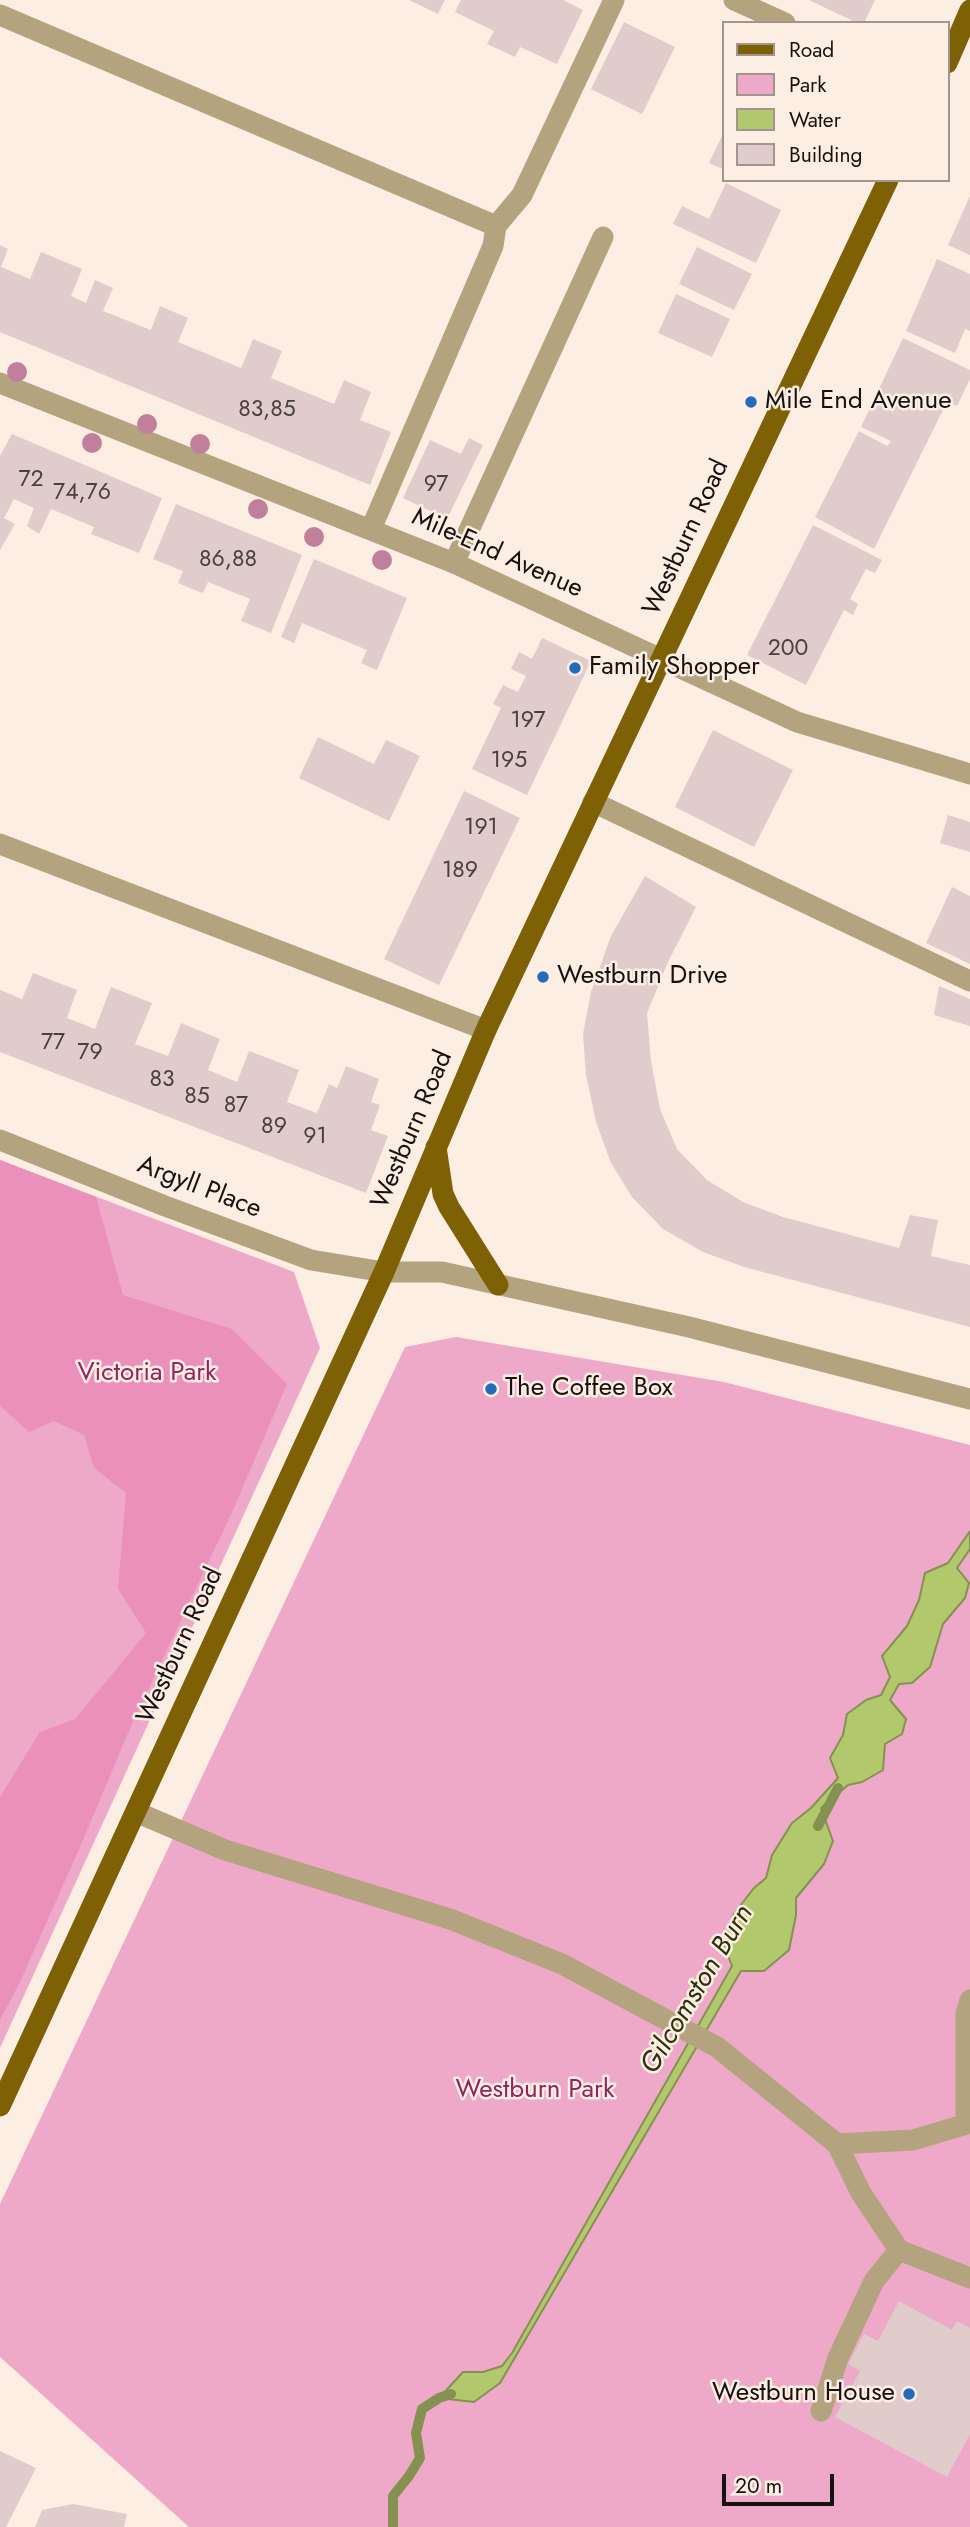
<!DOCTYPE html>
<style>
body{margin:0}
#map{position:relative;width:970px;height:2527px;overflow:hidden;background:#fdeee4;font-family:Jost,sans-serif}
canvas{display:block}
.legend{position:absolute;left:722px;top:21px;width:228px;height:161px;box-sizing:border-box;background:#fdeee4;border:2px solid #a1968f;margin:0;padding:9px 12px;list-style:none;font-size:21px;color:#17120f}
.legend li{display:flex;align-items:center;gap:14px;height:35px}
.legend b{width:35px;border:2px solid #a1968f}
.scale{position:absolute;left:722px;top:2474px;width:112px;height:32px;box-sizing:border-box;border:4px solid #17120f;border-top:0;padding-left:9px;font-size:21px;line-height:24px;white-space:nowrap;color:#17120f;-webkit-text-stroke:5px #fdeee4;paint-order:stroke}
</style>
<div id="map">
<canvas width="970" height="2527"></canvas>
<ul class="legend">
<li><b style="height:9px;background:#7e6104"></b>Road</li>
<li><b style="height:19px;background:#efa9c8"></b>Park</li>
<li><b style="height:19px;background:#b2c86c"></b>Water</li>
<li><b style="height:19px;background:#dfcccb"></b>Building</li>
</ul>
<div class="scale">20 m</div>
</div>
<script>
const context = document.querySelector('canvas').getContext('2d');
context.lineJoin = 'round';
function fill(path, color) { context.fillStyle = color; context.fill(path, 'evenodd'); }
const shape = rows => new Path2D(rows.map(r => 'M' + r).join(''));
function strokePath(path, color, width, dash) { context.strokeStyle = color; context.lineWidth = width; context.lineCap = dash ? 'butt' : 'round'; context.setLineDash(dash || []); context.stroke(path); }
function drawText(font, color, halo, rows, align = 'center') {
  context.font = font + ' Jost,sans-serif'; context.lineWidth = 5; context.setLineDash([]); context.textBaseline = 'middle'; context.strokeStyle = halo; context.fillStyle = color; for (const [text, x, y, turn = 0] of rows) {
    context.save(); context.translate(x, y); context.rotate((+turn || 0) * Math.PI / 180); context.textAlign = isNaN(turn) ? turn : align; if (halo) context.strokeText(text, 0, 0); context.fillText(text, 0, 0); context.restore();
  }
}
fill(shape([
 [0,1160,294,1272,320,1348,0,2048],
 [456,1337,724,1382,970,1445,970,2527,189,2527,0,2357,0,2204,405,1347]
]), '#efa9c8');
fill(shape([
 [0,1160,96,1197,123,1295,232,1329,287,1384,233,1510,131,1726,80,1847,20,1982,0,2020,0,1797,40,1732,75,1719,146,1633,118,1589,126,1493,94,1468,84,1435,54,1421,29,1432,0,1406]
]), '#eb90ba');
const water = shape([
 [970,1531,970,1549,957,1568,969,1583,965,1598,943,1624,930,1667,912,1683,899,1684,890,1700,906,1719,902,1734,885,1744,883,1770,862,1782,848,1785,821,1808,833,1841,824,1864,796,1898,796,1915,789,1950,764,1971,741,1971,500,2383,474,2402,439,2398,463,2372,483,2372,502,2366,512,2353,732,1966,724,1946,733,1915,754,1888,766,1878,772,1855,792,1823,811,1808,838,1778,830,1758,843,1735,847,1714,866,1700,881,1695,890,1677,882,1656,907,1626,919,1600,925,1573,948,1563,970,1531]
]);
fill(water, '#b2c86c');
strokePath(water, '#849150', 2);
strokePath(shape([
 [818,1826,838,1788],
 [393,2527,393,2496,409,2476,420,2458,416,2433,422,2409,439,2398,451,2394]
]), '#849150', 10);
fill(shape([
 [409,0,445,0,438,14],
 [461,0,563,0,583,10,557,64,520,47,515,57,487,44,494,31,455,12],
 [809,0,875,0,864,23,857,23],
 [624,22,675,47,642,114,591,89],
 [723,134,723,169,709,163],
 [726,183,781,210,756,263,673,224,682,206,709,219],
 [970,196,970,255,948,245],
 [0,245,8,249,1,267,30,279,41,252,82,269,71,296,86,303,95,280,113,288,103,311,151,330,160,306,188,318,178,342,241,368,253,339,282,351,271,378,334,404,344,380,371,392,360,420,391,432,370,485,0,332],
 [697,247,752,274,734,310,679,284],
 [937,259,970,274,970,331,965,329,955,353,906,331],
 [676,294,730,319,712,357,658,333],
 [903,338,970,370,970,379,957,406,947,402,874,549,815,517,859,431,887,446,891,441,861,427],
 [12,434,162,498,139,553,91,534,94,527,51,509,39,534,27,526,34,508,14,499,4,518,15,524,0,550,0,456],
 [469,438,483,445,447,519,403,498,430,440,461,454],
 [176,504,302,555,271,633,241,621,250,599,208,582,203,593,192,589,178,583,183,571,153,559],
 [813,525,882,560,875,573,866,569,850,599,858,604,853,615,844,610,806,685,747,655],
 [314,559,407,598,377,670,361,663,367,650,302,623,294,643,281,637],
 [542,638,591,661,527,795,472,769,501,708,493,704,503,685,518,692,526,676,511,669,519,652,532,659],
 [713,730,793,770,754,847,675,807],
 [318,737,374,764,386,740,420,756,389,821,299,778],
 [464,791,520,818,439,985,384,959],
 [948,815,970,822,970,852,940,843],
 [645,876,696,907,668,962,647,1013,651,1061,660,1109,677,1149,707,1180,743,1202,783,1217,899,1248,910,1215,938,1220,931,1256,970,1265,970,1327,744,1267,703,1252,663,1229,632,1197,611,1163,596,1122,586,1075,583,1034,591,992,611,936],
 [952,887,970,896,970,964,926,943],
 [33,973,77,990,67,1018,95,1029,111,987,152,1003,135,1044,168,1056,181,1023,220,1039,208,1070,237,1082,249,1051,299,1070,287,1102,317,1113,329,1084,337,1088,346,1066,379,1079,371,1102,380,1105,371,1130,388,1136,366,1193,0,1052,0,990,22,999],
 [939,986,970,999,970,1026,934,1015],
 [899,2301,952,2330,957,2321,970,2328,970,2434,947,2477,835,2417,860,2371,848,2364,864,2334,878,2341],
 [0,2451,36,2468,6,2527,0,2527],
 [73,2504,127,2514,124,2527,35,2527,42,2510]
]), '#dfcccb');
strokePath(shape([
 [0,15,496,226],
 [371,529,493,246,496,226,522,195,614,0],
 [454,563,603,237],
 [593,802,970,981],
 [0,844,486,1030],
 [136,1812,225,1850,450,1919,562,1964,717,2047,837,2144,913,2140,970,2123],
 [966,2123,966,2013,970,2000],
 [837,2144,861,2193,899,2250,970,2278],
 [821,2411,838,2358,874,2281,899,2250]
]), '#b3a37e', 21);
strokePath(shape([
 [734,0,785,23],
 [0,383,454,563,797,722,970,774]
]), '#b3a37e', 21);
strokePath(shape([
 [0,1140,165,1206,311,1260,384,1272,442,1272,689,1327,970,1399]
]), '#b3a37e', 21);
strokePath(shape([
 [947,63,970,10],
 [436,1147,443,1194,449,1207,498,1285],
 [0,2106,384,1272,486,1030,888,180]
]), '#7e6104', 21);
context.fillStyle = '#c0809b';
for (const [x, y] of [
 [17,372],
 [147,424],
 [92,443],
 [200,444],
 [258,509],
 [314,537],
 [382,560]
]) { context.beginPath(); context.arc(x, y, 10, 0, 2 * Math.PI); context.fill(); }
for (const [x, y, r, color] of [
 [751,402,7,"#236cbc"],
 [575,668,7,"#236cbc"],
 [543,977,7,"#236cbc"],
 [491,1389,7,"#236cbc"],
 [909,2394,7,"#236cbc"]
]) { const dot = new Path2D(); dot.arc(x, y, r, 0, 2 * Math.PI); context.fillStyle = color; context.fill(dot); strokePath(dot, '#fdeee4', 2.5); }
drawText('23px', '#49403e', null, [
 ["83,85",267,410],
 ["72",31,480],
 ["97",436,485],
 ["74,76",82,493],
 ["86,88",228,560],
 ["200",788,649],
 ["197",528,721],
 ["195",509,761],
 ["191",481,828],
 ["189",460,871],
 ["77",53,1043],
 ["79",90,1053],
 ["83",162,1080],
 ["85",197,1097],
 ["87",236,1106],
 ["89",274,1127],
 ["91",315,1137]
]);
drawText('26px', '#17120f', '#fdeee4', [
 ["Mile End Avenue",765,402],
 ["Family Shopper",589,668],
 ["Westburn Drive",557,977],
 ["The Coffee Box",505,1389],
 ["Westburn House",895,2394,"right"]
], 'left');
drawText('26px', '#17120f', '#fdeee4', [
 ["Westburn Road",687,538,-65],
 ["Mile-End Avenue",497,554,24],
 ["Westburn Road",413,1130,-67],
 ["Argyll Place",199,1188,21],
 ["Westburn Road",181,1646,-65]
]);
drawText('26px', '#8f2660', '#fdeee4', [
 ["Victoria Park",147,1374],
 ["Westburn Park",535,2091]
]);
drawText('italic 28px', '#2a320a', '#fdeee4', [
 ["Gilcomston Burn",698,1990,-59]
]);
</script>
